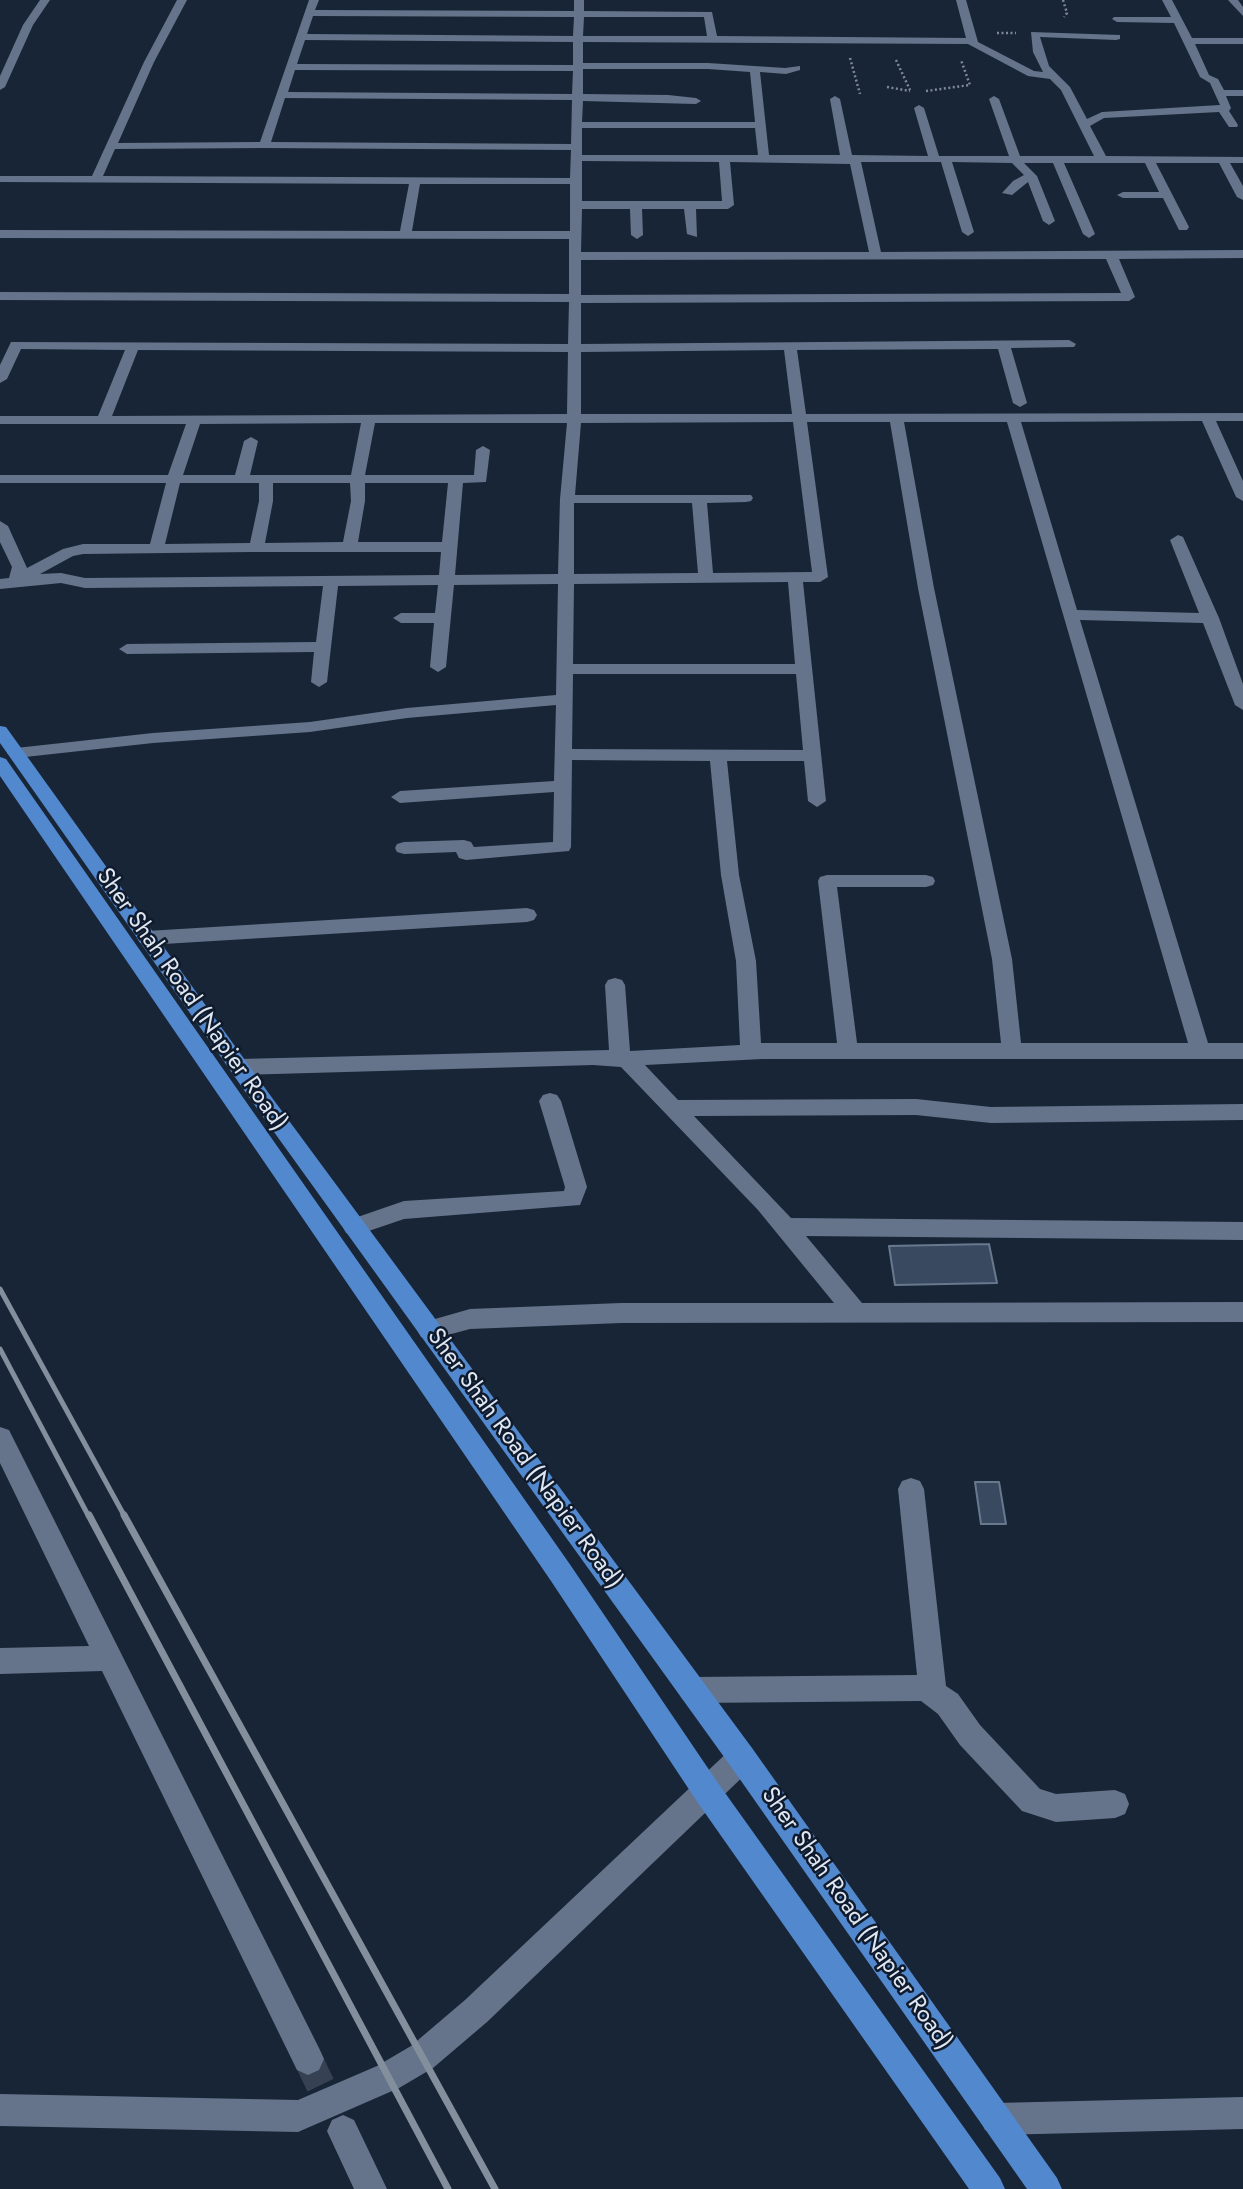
<!DOCTYPE html>
<style>
body{margin:0}
canvas{display:block;background:#182537}
</style>
<canvas width="1243" height="2189"></canvas>
<script>
const context = document.querySelector('canvas').getContext('2d');
context.lineJoin = 'round';
function fill(path, color) { context.fillStyle = color; context.fill(path, 'evenodd'); }
const shape = rows => new Path2D(rows.map(r => 'M' + r).join(''));
function strokePath(path, color, width, dash) { context.strokeStyle = color; context.lineWidth = width; context.lineCap = dash ? 'butt' : 'round'; context.setLineDash(dash || []); context.stroke(path); }
function drawText(font, color, halo, rows, align = 'center') {
  context.font = font + ' Jost,sans-serif'; context.lineWidth = 5; context.setLineDash([]); context.textBaseline = 'middle'; context.strokeStyle = halo; context.fillStyle = color; for (const [text, x, y, turn = 0] of rows) {
    context.save(); context.translate(x, y); context.rotate((+turn || 0) * Math.PI / 180); context.textAlign = isNaN(turn) ? turn : align; if (halo) context.strokeText(text, 0, 0); context.fillText(text, 0, 0); context.restore();
  }
}
const building = shape([
 [989,1244,997,1283,895,1285,889,1246,989,1244],
 [975,1482,999,1482,1006,1524,981,1524,975,1482]
]);
fill(building, '#394a60');
strokePath(building, '#68788d', 2);
strokePath(shape([
 [308,2059,334,2113]
]), '#364253', 29, [29, 14]);
strokePath(shape([
 [1063,0,1067,13,1064,17],
 [997,33,1016,33],
 [850,58,860,94],
 [896,60,910,90],
 [887,87,910,91],
 [926,91,970,85,961,60]
]), '#7e8897', 2.5, [2, 2.5]);
fill(shape([
 [40,0,50,0,33,25,5,87,0,90,0,76,23,25,40,0],
 [177,0,187,0,154,62,118,143,260,142,309,0,319,0,315,10,574,11,574,0,584,0,584,11,712,12,717,36,966,38,956,0,966,0,978,42,1034,71,1043,72,1033,52,1031,32,1120,35,1120,39,1116,40,1040,37,1049,66,1070,87,1087,119,1102,112,1220,105,1210,83,1200,77,1174,23,1117,22,1112,19,1114,17,1171,17,1162,0,1172,0,1192,38,1243,38,1243,44,1195,44,1209,75,1218,79,1224,90,1243,90,1243,96,1226,96,1231,108,1229,111,1238,125,1237,127,1229,127,1219,112,1104,118,1090,126,1106,156,1243,157,1243,163,1230,163,1243,186,1243,200,1237,197,1219,163,1156,163,1189,227,1187,230,1179,230,1163,198,1123,198,1117,195,1123,192,1159,192,1145,163,1064,163,1095,234,1089,238,1083,234,1053,163,1024,163,1037,176,1055,221,1049,225,1043,221,1028,182,1012,195,1002,193,1013,181,1024,175,1012,163,952,162,974,232,968,236,962,232,941,162,861,162,881,252,1243,250,1243,258,1119,259,1135,297,1129,301,581,303,581,344,1069,340,1076,344,1074,347,1011,348,1027,403,1020,407,1013,403,998,349,797,350,806,414,1243,413,1243,421,1216,421,1243,481,1243,501,1236,497,1202,421,1021,422,1077,610,1199,613,1170,540,1178,535,1183,537,1219,618,1243,684,1243,710,1235,705,1203,623,1080,620,1208,1043,1243,1043,1243,1059,762,1059,645,1065,678,1100,916,1099,991,1107,1243,1104,1243,1120,991,1123,916,1115,694,1116,791,1218,1243,1222,1243,1240,806,1236,862,1303,1243,1302,1243,1322,621,1323,470,1329,429,1340,421,1337,417,1330,421,1323,470,1309,621,1303,834,1303,758,1210,621,1067,593,1065,239,1075,232,1072,229,1067,232,1062,239,1059,609,1050,605,985,608,980,615,978,622,980,625,985,630,1051,740,1045,736,961,721,875,710,761,572,760,571,847,569,851,466,860,459,858,456,852,404,854,397,852,395,848,397,844,404,842,464,840,471,842,474,847,553,842,554,792,400,803,391,797,400,791,554,781,556,705,407,718,310,732,153,743,16,758,7,753,16,748,153,733,310,722,407,708,556,695,558,584,454,585,446,667,438,672,430,667,434,623,401,623,393,618,401,613,435,613,438,585,338,586,327,682,319,687,311,682,314,652,127,654,119,649,127,644,316,642,323,586,85,588,61,583,0,589,0,579,9,578,12,567,0,542,0,521,8,526,27,568,63,549,83,544,150,544,166,483,0,483,0,475,168,475,186,424,0,424,0,416,98,416,125,350,21,349,7,379,0,383,0,365,11,342,568,344,569,302,0,300,0,292,569,294,569,239,0,238,0,230,400,231,409,184,0,182,0,176,92,176,144,62,177,0],
 [313,16,574,17,573,36,307,34,313,16],
 [584,17,704,17,707,36,583,36,584,17],
 [305,40,573,42,573,65,297,64,305,40],
 [583,42,968,44,1028,76,1050,79,1061,90,1094,156,1020,156,999,99,994,96,989,99,1009,156,939,156,924,108,919,105,914,108,928,156,852,155,840,99,835,96,830,99,840,155,769,155,760,72,786,74,800,70,800,66,785,68,708,63,583,63,583,42],
 [708,69,750,72,755,122,582,122,583,101,696,104,701,101,696,98,668,95,583,94,583,69,708,69],
 [295,70,573,71,572,94,288,92,295,70],
 [285,98,572,100,571,144,271,142,285,98],
 [582,128,755,128,758,155,582,155,582,128],
 [264,148,571,150,570,178,103,176,115,149,264,148],
 [582,161,719,162,722,201,582,201,582,161],
 [730,162,850,164,869,252,581,252,582,209,630,209,631,235,637,239,643,235,642,209,684,209,687,234,697,237,696,209,728,209,734,205,730,162],
 [420,184,570,184,570,231,412,231,420,184],
 [1106,259,1121,293,581,295,581,260,1106,259],
 [138,350,568,352,567,414,112,416,138,350],
 [784,350,792,414,581,414,581,352,784,350],
 [793,422,812,572,713,573,707,503,746,502,751,501,753,498,751,495,575,495,581,423,793,422],
 [807,422,890,422,918,588,992,959,1001,1043,857,1043,837,887,926,887,933,885,935,881,933,877,926,875,827,875,820,877,818,881,837,1043,761,1043,756,961,739,875,727,761,804,761,808,801,817,807,826,801,803,582,820,582,828,577,807,422],
 [904,422,1007,422,1188,1043,1021,1043,1012,959,934,588,904,422],
 [361,423,351,475,250,475,258,441,251,437,244,441,235,475,183,475,200,424,361,423],
 [375,423,567,423,560,499,558,574,455,575,463,483,486,482,490,450,483,446,476,450,474,475,365,475,375,423],
 [180,483,259,483,259,501,250,543,165,544,180,483],
 [273,483,350,483,351,501,343,542,265,543,273,501,273,483],
 [365,483,448,483,442,542,358,542,365,501,365,483],
 [574,503,692,503,698,573,574,574,574,503],
 [251,552,441,552,439,575,85,578,61,573,40,574,73,556,83,554,251,552],
 [788,582,795,664,573,664,574,584,788,582],
 [573,674,796,674,803,750,572,749,573,674],
 [1228,0,1238,0,1243,7,1243,16,1228,0],
 [527,908,534,910,537,915,534,920,527,922,147,945,140,943,137,938,140,933,147,931,527,908],
 [550,1093,557,1095,561,1101,587,1187,580,1205,404,1219,354,1236,346,1233,343,1227,346,1221,404,1201,564,1191,565,1187,539,1101,543,1095,550,1093],
 [0,1427,9,1430,319,2048,324,2059,319,2070,308,2075,297,2070,102,1671,0,1674,0,1648,89,1646,0,1463,0,1427],
 [911,1478,920,1481,924,1489,946,1686,958,1694,980,1725,1040,1789,1056,1794,1115,1790,1125,1794,1129,1804,1125,1814,1115,1818,1056,1822,1022,1811,960,1745,938,1714,921,1701,692,1703,682,1699,678,1690,682,1681,692,1677,917,1675,898,1489,902,1481,911,1478],
 [742,1744,752,1748,756,1758,752,1768,487,2022,433,2068,399,2088,298,2132,0,2126,0,2094,298,2100,377,2066,411,2046,465,2000,732,1748,742,1744],
 [1243,2097,1243,2129,996,2135,985,2130,980,2119,985,2108,996,2103,1243,2097],
 [343,2115,354,2120,387,2189,354,2189,327,2131,332,2120,343,2115]
]), '#65748a');
fill(shape([
 [0,726,6,727,270,1095,752,1748,1057,2178,1062,2189,1027,2189,732,1768,256,1107,0,743,0,726],
 [0,757,6,759,569,1563,718,1783,1000,2178,1005,2189,969,2189,698,1803,551,1581,0,776,0,757]
]), '#5288ce');
strokePath(shape([
 [0,1289,125,1517],
 [0,1349,89,1517]
]), '#848f9d', 5);
strokePath(shape([
 [89,1515,448,2189],
 [124,1515,495,2189]
]), '#848f9d', 7);
drawText('24px', '#dfe7f3', '#0f1b2c', [
 ["Sher Shah Road (Napier Road)",191,1000,55],
 ["Sher Shah Road (Napier Road)",524,1459,54],
 ["Sher Shah Road (Napier Road)",856,1919,55]
]);
</script>
